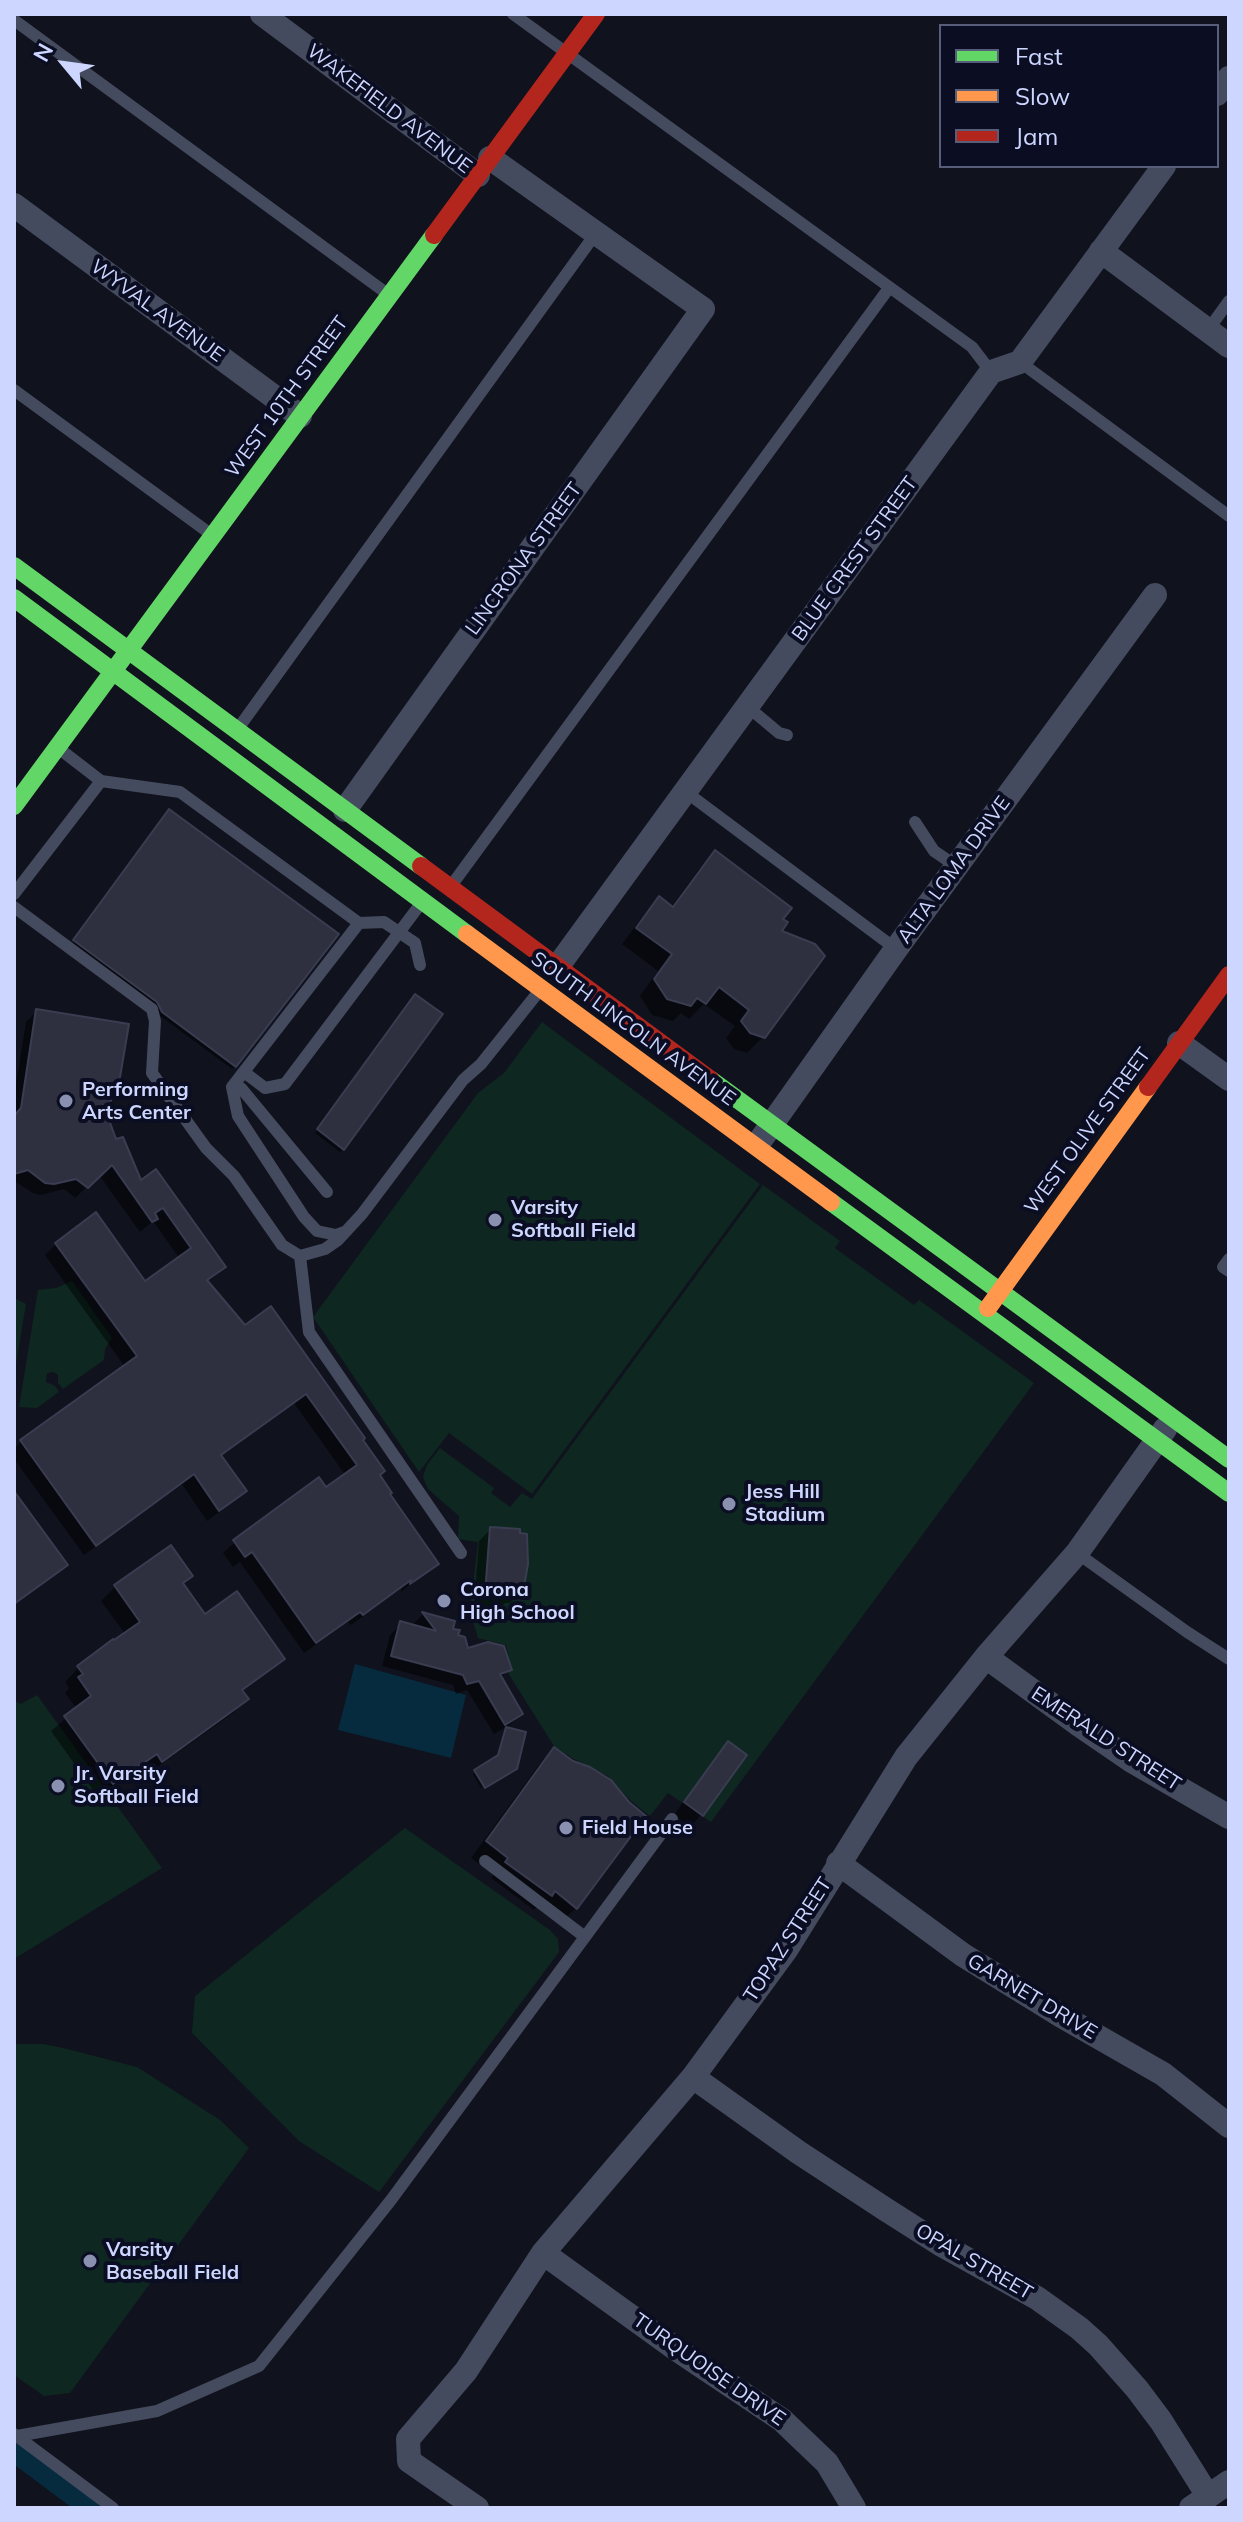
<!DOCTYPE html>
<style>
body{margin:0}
#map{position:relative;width:1243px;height:2522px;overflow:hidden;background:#10121d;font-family:Mulish,sans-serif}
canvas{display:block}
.frame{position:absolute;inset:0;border:16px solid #ccd6ff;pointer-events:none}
.legend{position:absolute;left:939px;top:24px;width:280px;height:144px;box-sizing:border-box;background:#0b0e22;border:2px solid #585e7a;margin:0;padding:10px 14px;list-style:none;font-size:24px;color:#ccd6ff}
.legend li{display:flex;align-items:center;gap:16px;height:40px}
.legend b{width:40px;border:2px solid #585e7a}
.north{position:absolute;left:24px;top:24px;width:80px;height:80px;-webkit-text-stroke:6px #0b0e22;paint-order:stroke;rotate:299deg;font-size:22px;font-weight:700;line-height:32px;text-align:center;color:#ccd6ff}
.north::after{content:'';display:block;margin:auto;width:28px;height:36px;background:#ccd6ff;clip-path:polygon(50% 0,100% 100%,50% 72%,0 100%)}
</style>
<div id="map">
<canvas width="1243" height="2522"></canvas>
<div class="frame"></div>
<ul class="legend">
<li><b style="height:10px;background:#63d668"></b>Fast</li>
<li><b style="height:10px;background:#ff974d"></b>Slow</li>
<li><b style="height:10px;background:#b3261e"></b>Jam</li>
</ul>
<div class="north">N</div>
</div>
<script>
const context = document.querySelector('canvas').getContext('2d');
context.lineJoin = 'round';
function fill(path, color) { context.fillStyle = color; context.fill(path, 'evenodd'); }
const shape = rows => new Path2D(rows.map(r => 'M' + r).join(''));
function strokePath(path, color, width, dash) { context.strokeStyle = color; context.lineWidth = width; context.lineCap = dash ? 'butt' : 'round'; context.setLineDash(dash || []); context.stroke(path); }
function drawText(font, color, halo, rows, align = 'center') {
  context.font = font + ' Mulish,sans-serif'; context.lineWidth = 8; context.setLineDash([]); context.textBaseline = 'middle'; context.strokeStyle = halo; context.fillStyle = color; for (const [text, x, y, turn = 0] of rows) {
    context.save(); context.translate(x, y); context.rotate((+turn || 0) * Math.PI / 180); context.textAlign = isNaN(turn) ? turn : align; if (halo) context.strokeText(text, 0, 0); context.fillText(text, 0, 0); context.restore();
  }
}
fill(shape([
 [542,1022,760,1184,532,1494,449,1433,419,1472,313,1317,478,1093,504,1073],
 [763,1185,840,1241,835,1248,914,1305,919,1300,1034,1383,711,1822,668,1793,650,1816,631,1801,608,1776,572,1758,554,1746,508,1673,512,1670,506,1645,478,1638,470,1611,478,1542,458,1539,459,1516,428,1489,423,1477,427,1465,440,1448,494,1488,491,1493,510,1507,522,1493,532,1499],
 [72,1281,112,1338,105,1349,104,1360,63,1389,58,1383,58,1375,53,1372,47,1373,46,1382,55,1386,59,1392,37,1408,19,1407,38,1290,56,1288],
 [14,1298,26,1304,14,1376],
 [37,1695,162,1868,14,1959,14,1701,21,1704],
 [405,1828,550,1930,558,1939,559,1952,379,2192,299,2141,192,2033,195,1996],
 [14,2044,43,2044,63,2048,137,2067,220,2120,249,2148,70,2393,44,2396,14,2375]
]), '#0e2821');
fill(shape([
 [355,1664,466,1695,451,1758,338,1730]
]), '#062b3e');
fill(shape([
 [166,814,235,1066,232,1069,159,1015,72,944],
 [715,853,781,919,763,1037,747,1053,734,1049,726,1038,735,1026,704,1004,689,1019,681,1013,673,1021,652,1015,640,996,658,971,622,944,644,915,660,899,671,907,699,869],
 [412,1000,343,1148,340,1152,315,1133],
 [37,1011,115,1094,109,1101,106,1117,114,1141,140,1183,223,1266,206,1281,245,1328,360,1440,388,1494,434,1565,401,1592,402,1588,351,1625,348,1622,304,1653,240,1562,233,1567,223,1553,235,1542,326,1490,346,1476,294,1403,220,1457,244,1491,233,1502,207,1521,182,1484,84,1555,14,1459,14,1449,21,1442,125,1367,45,1255,56,1244,145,1284,180,1259,153,1221,140,1232,99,1175,75,1198,64,1189,41,1195,33,1193,14,1181,14,1096,26,1022],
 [491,1529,522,1591,510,1603,505,1603,501,1607,474,1606,479,1541],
 [191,1576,182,1585,204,1616,282,1658,268,1672,241,1692,247,1699,233,1713,148,1774,142,1766,98,1797,51,1731,77,1709,65,1693,69,1688,65,1682,78,1668,126,1635,101,1601,115,1587],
 [423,1614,452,1622,450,1631,467,1651,509,1669,500,1679,521,1714,510,1725,494,1734,467,1690,456,1694,453,1685,382,1666,390,1635,401,1624,411,1626],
 [504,1729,524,1734,515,1768,481,1788,473,1774,496,1759],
 [728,1743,744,1755,701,1815,690,1827,674,1815,717,1755],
 [554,1750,576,1908,560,1923,538,1906,534,1910,491,1878,494,1875,471,1858,538,1766]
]), '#0007');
strokePath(shape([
 [14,2452,89,2508]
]), '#062b3e', 20);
const building = shape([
 [169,809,339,934,236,1067,162,1012,157,1002,73,940,169,809],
 [715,850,792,908,783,919,788,922,782,931,815,944,825,956,765,1038,750,1033,741,1021,749,1010,719,987,706,1004,697,998,691,1006,667,999,654,979,672,954,636,928,659,896,673,907,715,850],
 [415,994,443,1014,344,1150,317,1129,415,994],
 [36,1009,129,1024,117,1095,112,1094,108,1117,116,1139,123,1137,141,1180,156,1169,226,1267,207,1280,245,1325,271,1306,365,1438,363,1440,385,1471,380,1475,392,1493,390,1494,439,1564,410,1584,411,1580,363,1615,360,1612,316,1643,252,1552,245,1557,233,1540,319,1477,326,1487,357,1465,306,1394,221,1455,247,1491,219,1511,194,1474,96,1546,20,1440,137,1356,55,1243,96,1212,145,1281,191,1248,163,1208,155,1213,158,1219,152,1222,112,1165,88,1188,76,1179,54,1184,45,1183,28,1170,14,1174,14,1116,21,1108,36,1009],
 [14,1491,68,1565,14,1604,14,1491],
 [490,1527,520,1529,520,1533,527,1534,528,1564,523,1592,515,1592,515,1596,485,1594,490,1527],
 [171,1545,193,1576,183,1583,205,1614,237,1591,285,1659,242,1690,249,1699,162,1762,157,1754,113,1784,64,1716,91,1696,78,1677,83,1674,77,1666,113,1639,114,1640,140,1622,114,1585,171,1545],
 [422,1612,455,1621,453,1629,460,1630,458,1635,465,1637,468,1648,488,1642,504,1646,512,1670,500,1674,523,1714,505,1725,479,1681,467,1684,463,1675,391,1656,400,1621,436,1631,422,1612],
 [506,1727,526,1732,517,1769,485,1788,474,1770,498,1755,506,1727],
 [728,1741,747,1755,703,1816,684,1802,728,1741],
 [554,1747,573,1761,590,1767,611,1780,629,1802,646,1816,577,1909,555,1891,552,1896,505,1862,508,1858,486,1841,554,1747]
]);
fill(building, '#2e303f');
strokePath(building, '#3a3d51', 2);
strokePath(shape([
 [513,14,972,347,991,372],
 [14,20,389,295],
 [1208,330,1229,301],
 [1020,362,1229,516],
 [14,390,212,535],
 [748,707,779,733,787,735],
 [237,730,596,233],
 [57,747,101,781,180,792,359,923,384,922,415,943,420,965],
 [686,792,896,949],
 [915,822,934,851,956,866],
 [451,886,889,288],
 [14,894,101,781],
 [14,907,152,1009,155,1021,152,1073,206,1148,234,1176,282,1245,300,1256,325,1249,338,1240,362,1214,463,1080,481,1064,540,990],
 [244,1072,265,1088,285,1084,422,902],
 [232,1087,241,1088,327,1192],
 [344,1232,336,1235,317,1231,304,1217,238,1116,232,1087,359,923],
 [300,1256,309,1332,461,1553],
 [1229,1259,1223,1267,1229,1271],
 [1077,1553,1187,1632,1229,1659],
 [485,1861,585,1937],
 [14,2434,113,2508],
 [17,2436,157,2411,259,2366,391,2200,672,1819]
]), '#454b5e', 12);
strokePath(shape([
 [262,14,478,175],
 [1217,94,1229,78],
 [14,205,300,416],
 [1101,251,1229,346],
 [345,810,703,309,490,158],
 [558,966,991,372,1020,362,1164,166],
 [1179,1043,1229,1079],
 [762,1138,896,949,1155,595],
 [986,1657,1078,1724,1132,1761,1229,1817],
 [838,1863,963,1955,1060,2015,1163,2074,1229,2126],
 [693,2077,798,2152,885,2209,940,2244,1037,2298,1079,2328,1098,2345,1137,2389,1161,2421,1208,2496],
 [543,2253,676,2349,782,2420,827,2463,854,2508],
 [477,2508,409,2461,408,2439,466,2371,543,2253,693,2077,786,1950,906,1757,986,1657,1077,1553,1165,1429],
 [1191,2508,1229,2482]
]), '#454b5e', 24);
strokePath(shape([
 [14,566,421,866],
 [14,598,467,934],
 [14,806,434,235],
 [711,1080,1229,1459],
 [831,1202,1229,1493]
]), '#63d668', 18);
strokePath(shape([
 [467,934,831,1202],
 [988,1308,1148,1087]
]), '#ff974d', 18);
strokePath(shape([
 [434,235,596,14],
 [421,866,711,1080],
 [1148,1087,1229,975]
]), '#b3261e', 18);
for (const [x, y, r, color] of [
 [66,1101,8,"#8a91b0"],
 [495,1220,8,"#8a91b0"],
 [729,1504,8,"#8a91b0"],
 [444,1601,8,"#8a91b0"],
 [58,1786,8,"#8a91b0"],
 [566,1828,8,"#8a91b0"],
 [90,2261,8,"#8a91b0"]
]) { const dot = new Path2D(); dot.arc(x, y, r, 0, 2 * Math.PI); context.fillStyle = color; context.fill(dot); strokePath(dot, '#0b0e22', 3); }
drawText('20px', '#ccd6ff', '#0b0e22', [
 ["WAKEFIELD AVENUE",389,109,37],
 ["WYVAL AVENUE",157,311,36],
 ["WEST 10TH STREET",287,397,-54],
 ["LINCRONA STREET",524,559,-54],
 ["BLUE CREST STREET",855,559,-54],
 ["ALTA LOMA DRIVE",954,870,-54],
 ["SOUTH LINCOLN AVENUE",633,1029,36],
 ["WEST OLIVE STREET",1088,1131,-54],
 ["EMERALD STREET",1106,1739,33],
 ["TOPAZ STREET",788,1940,-57],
 ["GARNET DRIVE",1032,1997,31],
 ["OPAL STREET",974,2262,30],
 ["TURQUOISE DRIVE",709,2370,35]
]);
drawText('bold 20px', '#ccd6ff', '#0b0e22', [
 ["Performing",82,1090],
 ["Arts Center",82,1113],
 ["Varsity",511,1208],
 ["Softball Field",511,1231],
 ["Jess Hill",745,1492],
 ["Stadium",745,1515],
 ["Corona",460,1590],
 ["High School",460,1613],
 ["Jr. Varsity",74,1774],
 ["Softball Field",74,1797],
 ["Field House",582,1828],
 ["Varsity",106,2250],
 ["Baseball Field",106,2273]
], 'left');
</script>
